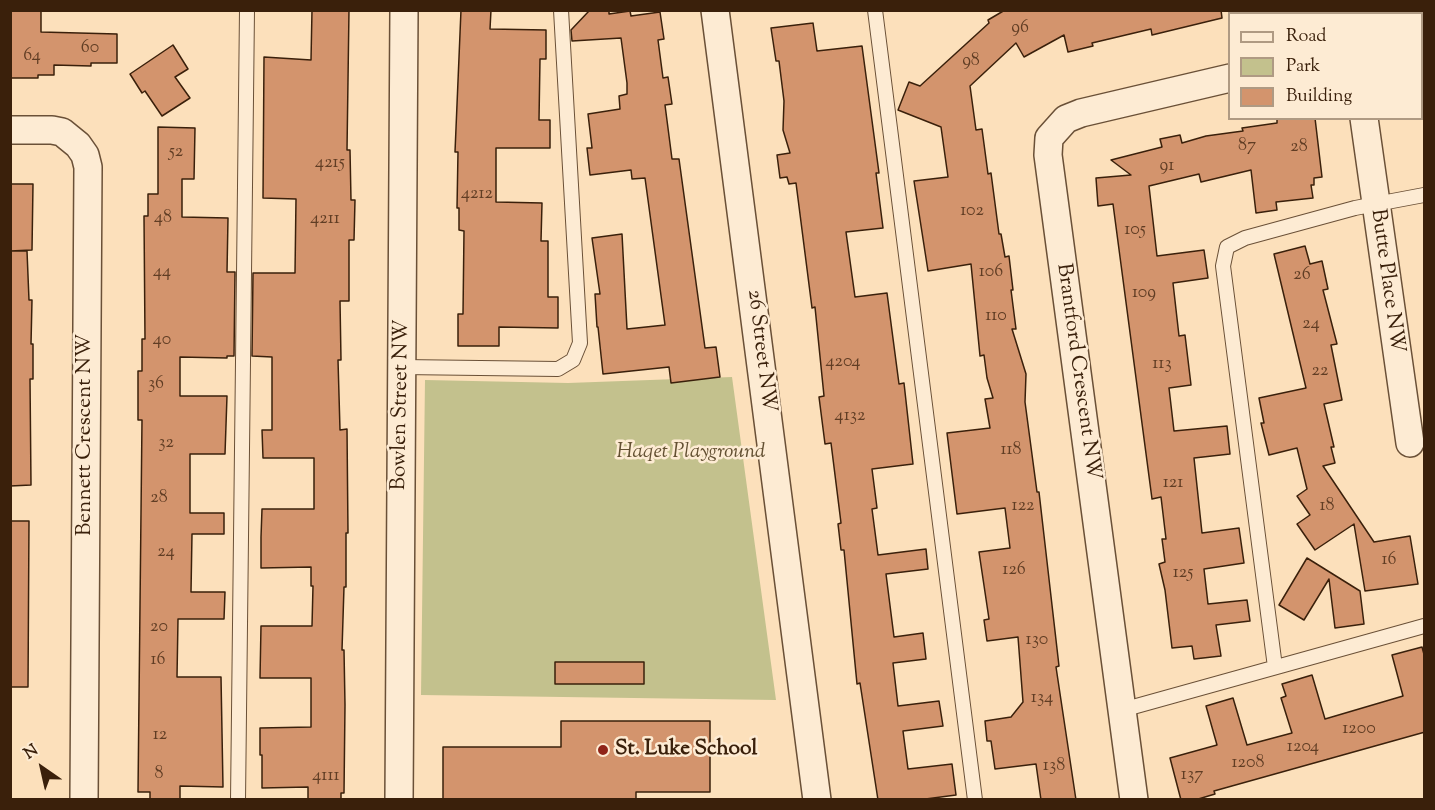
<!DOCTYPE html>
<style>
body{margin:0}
#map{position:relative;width:1435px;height:810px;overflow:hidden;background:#fce0bb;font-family:"Sorts Mill Goudy",serif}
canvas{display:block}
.frame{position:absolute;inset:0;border:12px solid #3a200b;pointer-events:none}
.legend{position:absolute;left:1228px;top:12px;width:195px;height:108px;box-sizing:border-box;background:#fdebd3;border:2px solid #af9a83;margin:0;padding:8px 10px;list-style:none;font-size:18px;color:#3a200b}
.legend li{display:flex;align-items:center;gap:12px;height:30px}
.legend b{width:30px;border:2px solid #af9a83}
.north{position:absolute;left:12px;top:738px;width:60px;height:60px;-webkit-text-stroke:4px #fdebd3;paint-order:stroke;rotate:326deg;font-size:16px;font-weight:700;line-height:24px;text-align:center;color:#3a200b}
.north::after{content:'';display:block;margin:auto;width:21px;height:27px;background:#3a200b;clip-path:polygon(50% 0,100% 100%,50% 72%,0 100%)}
</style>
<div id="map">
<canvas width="1435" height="810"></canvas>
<div class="frame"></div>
<ul class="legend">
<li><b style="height:8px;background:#fdebd3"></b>Road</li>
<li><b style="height:16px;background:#c3c18d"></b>Park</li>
<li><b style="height:16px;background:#d3946d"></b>Building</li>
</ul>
<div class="north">N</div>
</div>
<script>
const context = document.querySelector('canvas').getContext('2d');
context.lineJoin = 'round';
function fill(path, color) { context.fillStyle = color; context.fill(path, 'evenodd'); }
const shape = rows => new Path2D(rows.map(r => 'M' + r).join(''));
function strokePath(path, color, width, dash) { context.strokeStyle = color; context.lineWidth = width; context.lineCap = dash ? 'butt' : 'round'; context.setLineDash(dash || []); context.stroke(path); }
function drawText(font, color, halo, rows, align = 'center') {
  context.font = font + ' "Sorts Mill Goudy",serif'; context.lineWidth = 5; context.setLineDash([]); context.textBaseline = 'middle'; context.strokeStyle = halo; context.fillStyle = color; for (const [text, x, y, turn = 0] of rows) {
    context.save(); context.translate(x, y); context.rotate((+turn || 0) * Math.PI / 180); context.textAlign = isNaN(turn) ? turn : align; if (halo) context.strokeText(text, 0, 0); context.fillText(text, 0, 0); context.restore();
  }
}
fill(shape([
 [732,377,776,700,421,695,425,380,568,383]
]), '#c3c18d');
const building = shape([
 [10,10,41,10,41,32,117,34,117,63,91,63,91,66,54,65,54,75,38,75,38,78,10,78,10,10],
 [312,10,349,10,347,150,350,150,351,200,355,200,354,240,349,240,349,301,340,301,341,360,338,360,340,430,347,429,348,533,346,533,346,587,344,587,342,650,344,650,345,705,344,793,341,793,341,800,308,800,308,787,262,788,262,755,260,755,260,728,311,727,311,678,260,678,261,626,312,626,313,586,311,586,311,567,261,568,261,537,262,509,314,509,314,458,263,458,262,430,272,430,272,357,252,356,253,273,295,273,296,199,263,198,264,57,311,60,312,10],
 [461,10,491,10,490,29,546,30,546,59,540,59,539,120,550,120,550,148,496,148,496,202,542,203,541,241,548,241,548,297,558,297,558,328,499,327,499,346,458,346,458,314,463,314,464,231,459,230,459,208,457,208,458,152,455,152,461,10],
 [609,10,609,14,630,11,631,16,660,12,664,39,658,40,663,78,668,77,672,104,665,105,672,159,679,159,705,348,716,347,720,377,671,383,669,367,603,374,598,327,597,327,595,294,600,294,592,238,622,234,627,329,665,325,645,178,632,179,631,170,590,175,587,148,592,148,588,114,620,109,619,96,627,94,627,83,621,38,572,41,571,30,589,11,609,10],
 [1005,10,1221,10,1222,18,1152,35,1151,29,1092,43,1093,46,1068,52,1064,35,1024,57,1016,43,970,86,976,130,982,129,988,174,991,173,999,234,1001,234,1005,257,1009,256,1013,290,1011,290,1016,329,1012,329,1026,374,1025,402,1037,492,1039,492,1059,666,1056,667,1076,800,1041,800,1036,764,995,769,991,741,987,741,985,721,1011,717,1023,702,1018,637,987,641,984,620,989,619,979,552,1010,548,1005,508,957,514,947,433,990,428,985,399,993,398,987,378,984,355,980,356,971,264,928,271,914,181,948,177,941,127,898,110,909,82,920,86,989,23,988,20,1005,10],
 [813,23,817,51,862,46,879,173,876,173,883,228,846,232,855,297,887,293,899,384,904,383,913,464,872,469,877,508,872,509,878,555,926,549,928,569,886,574,894,637,923,633,926,659,893,663,898,706,939,701,943,726,903,731,908,769,952,764,956,795,918,800,878,800,860,683,857,684,844,550,841,550,838,524,841,523,831,443,825,444,819,397,824,396,815,307,812,308,796,183,789,184,787,177,780,178,777,155,790,153,783,130,784,101,779,61,776,61,771,28,813,23],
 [173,45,188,69,175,77,190,98,162,116,145,91,142,93,130,74,173,45],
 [1277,118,1315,118,1322,177,1314,178,1314,185,1311,185,1313,198,1276,202,1277,210,1256,213,1251,170,1201,182,1199,174,1149,186,1157,256,1204,250,1208,278,1173,283,1179,336,1185,335,1191,385,1169,388,1174,431,1227,426,1230,454,1194,458,1202,533,1239,528,1244,563,1204,569,1208,604,1247,600,1250,621,1216,625,1221,656,1194,659,1192,646,1172,648,1165,590,1159,564,1165,562,1162,539,1166,539,1161,497,1152,499,1113,204,1098,206,1096,178,1131,175,1111,160,1162,147,1160,139,1180,135,1182,143,1206,136,1243,131,1242,128,1277,123,1277,118],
 [158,127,195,128,194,179,182,179,182,217,228,218,227,272,235,272,234,356,227,356,227,358,180,357,180,396,227,396,225,454,190,454,190,513,224,513,224,534,192,534,191,592,225,592,224,619,178,619,177,677,221,677,223,787,180,786,180,800,150,800,150,792,138,792,142,420,138,420,138,371,142,371,142,339,145,339,144,216,148,216,148,194,158,194,158,127],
 [10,184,33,184,32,250,10,251,10,184],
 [1305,246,1310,264,1322,261,1328,289,1323,290,1337,344,1331,345,1342,400,1324,404,1334,447,1331,447,1335,463,1323,466,1374,542,1410,536,1418,584,1365,591,1354,524,1315,550,1297,524,1310,515,1297,496,1307,489,1297,448,1269,455,1261,423,1264,423,1259,398,1306,388,1274,254,1305,246],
 [10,251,27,251,29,300,32,300,31,344,33,344,33,379,30,379,31,485,10,486,10,251],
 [10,521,29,521,28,687,10,687,10,521],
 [1307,558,1360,591,1364,624,1335,628,1329,579,1304,620,1279,605,1307,558],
 [1422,647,1425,658,1425,732,1214,791,1215,794,1195,800,1181,800,1170,758,1217,745,1206,706,1233,698,1247,745,1292,733,1281,698,1286,696,1282,684,1312,675,1325,719,1403,696,1392,655,1422,647],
 [555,662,644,662,644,684,555,684,555,662],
 [561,721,710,721,710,792,636,792,636,800,443,800,443,747,561,747,561,721]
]);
fill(building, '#d3946d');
strokePath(building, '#3a200b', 1.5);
const lane = shape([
 [875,10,975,800],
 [402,367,558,369,573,360,580,343,561,10],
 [1275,667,1223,266,1227,247,1245,238,1355,208,1424,195],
 [1122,710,1424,626],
 [238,800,247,10]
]);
const street = shape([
 [715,10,817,800],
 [1422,32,1424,32],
 [1364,118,1410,443],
 [10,130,52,130,62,132,78,145,85,155,88,167,84,800],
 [399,800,404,10],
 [1134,800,1048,155,1049,138,1066,119,1081,113,1230,78]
]);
strokePath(lane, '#6a5037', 16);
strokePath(street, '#6a5037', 30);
strokePath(lane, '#fdebd3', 14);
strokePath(street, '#fdebd3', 27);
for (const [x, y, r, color] of [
 [603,750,6,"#8f2418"]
]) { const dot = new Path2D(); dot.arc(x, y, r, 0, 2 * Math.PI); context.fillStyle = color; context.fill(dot); strokePath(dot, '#fdebd3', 2); }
drawText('18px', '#603d24', null, [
 ["96",1020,29],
 ["60",90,49],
 ["64",32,57],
 ["98",971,62],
 ["87",1247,147],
 ["28",1299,148],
 ["52",176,153],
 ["4215",330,164],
 ["91",1167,167],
 ["4212",477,195],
 ["102",972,212],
 ["48",163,219],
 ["4211",325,220],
 ["105",1135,231],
 ["44",162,273],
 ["106",991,273],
 ["26",1302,276],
 ["109",1144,294],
 ["110",996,317],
 ["24",1311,325],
 ["40",162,341],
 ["4204",843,363],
 ["113",1162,365],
 ["22",1320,372],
 ["36",156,385],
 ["4132",850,417],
 ["32",166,444],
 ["118",1011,451],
 ["121",1173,484],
 ["28",159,499],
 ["122",1023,507],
 ["18",1327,507],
 ["24",166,553],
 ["16",1389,561],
 ["126",1014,571],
 ["125",1183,574],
 ["20",159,628],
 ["130",1037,641],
 ["16",158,661],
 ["134",1042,699],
 ["1200",1359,730],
 ["12",160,736],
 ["1204",1303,748],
 ["1208",1248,764],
 ["138",1054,767],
 ["8",159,775],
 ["137",1192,776],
 ["4111",326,777]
]);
drawText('21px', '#3a200b', '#fdebd3', [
 ["Butte Place NW",1386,281,82],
 ["26 Street NW",760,351,83],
 ["Brantford Crescent NW",1077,372,82],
 ["Bowlen Street NW",402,405,-89],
 ["Bennett Crescent NW",86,435,-90]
]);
drawText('italic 21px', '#635032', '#fdebd3', [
 ["Haqet Playground",691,453]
]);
drawText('bold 21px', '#3a200b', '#fdebd3', [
 ["St. Luke School",615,750]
], 'left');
</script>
